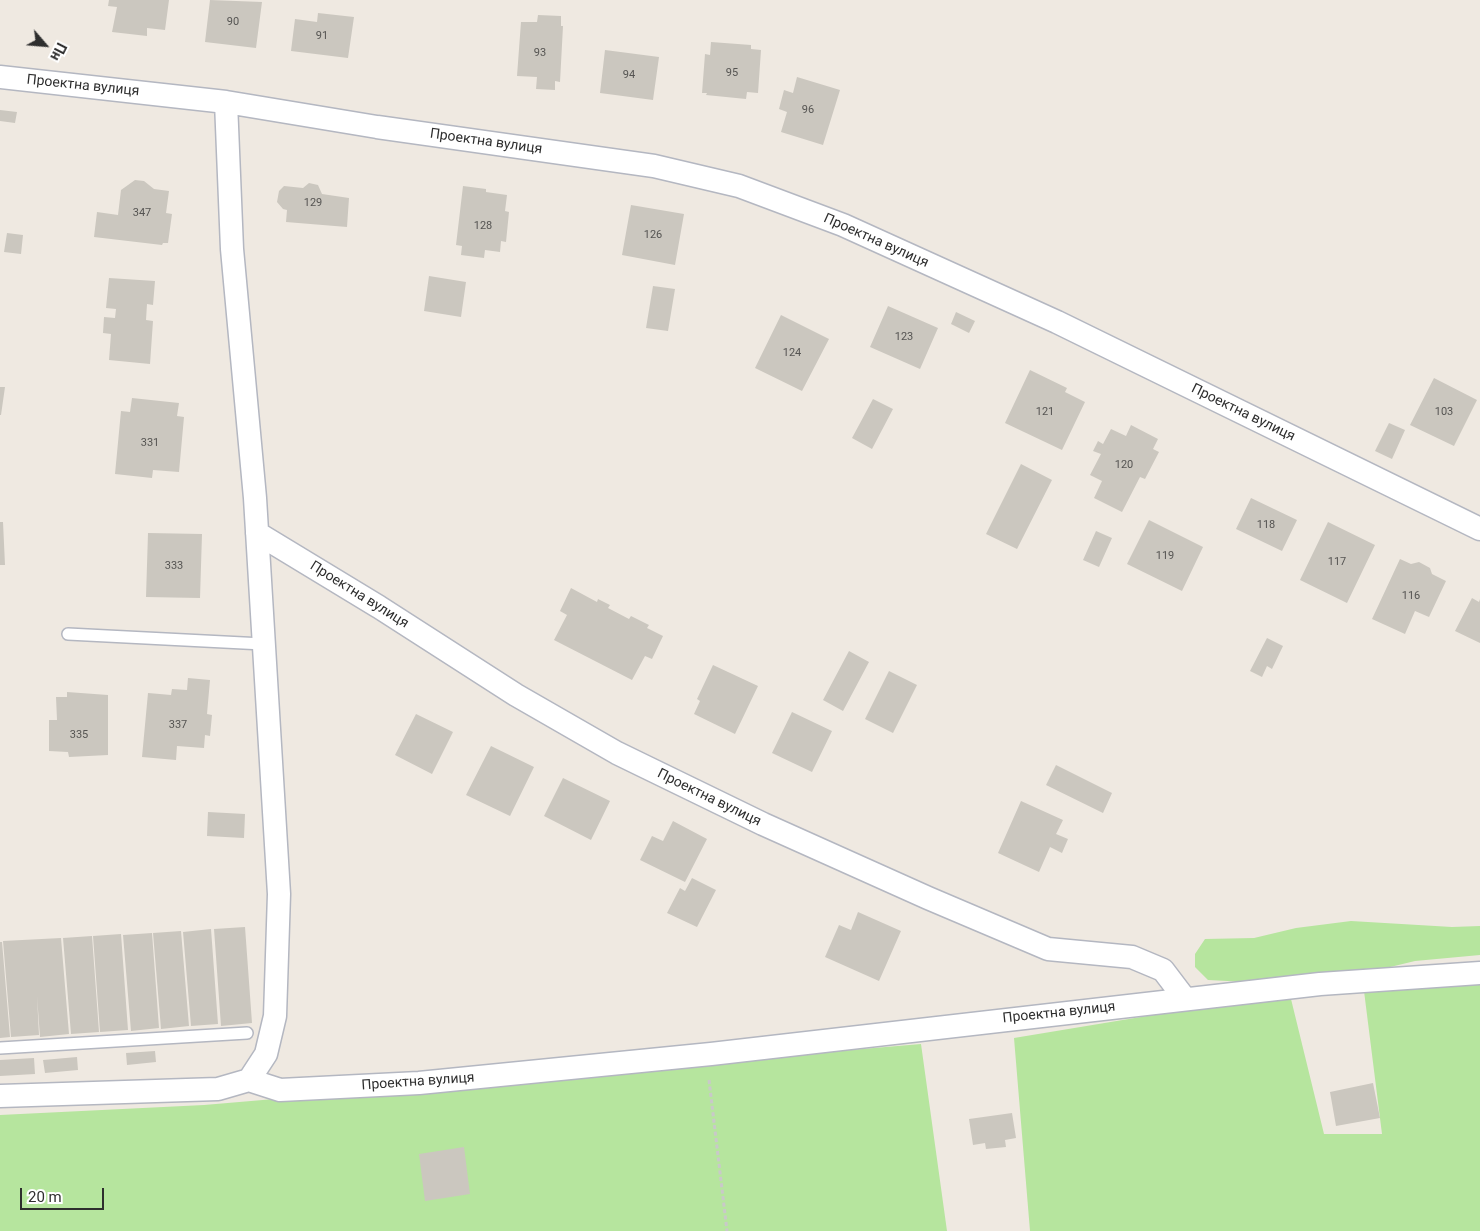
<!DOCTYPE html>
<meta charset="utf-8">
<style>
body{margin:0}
#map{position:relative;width:1480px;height:1231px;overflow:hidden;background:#efe9e1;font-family:Roboto,sans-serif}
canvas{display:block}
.north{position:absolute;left:20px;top:20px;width:50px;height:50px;-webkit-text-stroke:4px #fff;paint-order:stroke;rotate:117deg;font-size:14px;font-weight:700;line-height:20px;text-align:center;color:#2e2e2e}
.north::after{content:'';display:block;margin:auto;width:18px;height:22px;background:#2e2e2e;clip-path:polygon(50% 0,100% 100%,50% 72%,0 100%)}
.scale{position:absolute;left:20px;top:1188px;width:84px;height:22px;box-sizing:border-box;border:2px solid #2e2e2e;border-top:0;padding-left:6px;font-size:15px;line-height:18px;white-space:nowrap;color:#2e2e2e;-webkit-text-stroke:4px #fff;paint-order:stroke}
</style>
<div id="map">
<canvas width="1480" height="1231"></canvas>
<div class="north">Пн</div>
<div class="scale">20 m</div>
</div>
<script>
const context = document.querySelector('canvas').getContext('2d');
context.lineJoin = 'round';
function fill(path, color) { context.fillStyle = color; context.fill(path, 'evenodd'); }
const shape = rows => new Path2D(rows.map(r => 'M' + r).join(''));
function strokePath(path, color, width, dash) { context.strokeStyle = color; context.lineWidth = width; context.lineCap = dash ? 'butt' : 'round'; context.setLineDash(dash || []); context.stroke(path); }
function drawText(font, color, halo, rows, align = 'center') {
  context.font = font + ' Roboto,sans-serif'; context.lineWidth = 4; context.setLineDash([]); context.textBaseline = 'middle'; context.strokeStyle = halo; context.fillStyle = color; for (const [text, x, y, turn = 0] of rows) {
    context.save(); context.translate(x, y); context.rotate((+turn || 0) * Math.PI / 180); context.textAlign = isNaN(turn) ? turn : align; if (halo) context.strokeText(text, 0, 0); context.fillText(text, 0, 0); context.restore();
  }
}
fill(shape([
 [1351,921,1452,927,1480,926,1480,955,1415,961,1320,984,1305,985,1208,980,1195,967,1195,954,1205,939,1254,938,1296,928],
 [1480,984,1480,1231,1030,1231,1014,1038,1177,1011,1291,999,1324,1134,1382,1134,1364,991],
 [921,1044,947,1231,0,1231,0,1115,204,1105]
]), '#b6e59e');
fill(shape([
 [109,0,169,0,165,30,147,28,147,36,112,32,117,7,108,6],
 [210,0,262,2,256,48,205,42],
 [318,13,354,17,348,58,291,51,295,19,317,22],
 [538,15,561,16,561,26,563,26,560,82,555,81,555,90,536,89,537,77,517,76,521,22,537,22],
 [711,42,751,45,751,49,761,50,758,93,747,92,746,99,706,95,707,93,702,93,705,54,710,55],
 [605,50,659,57,653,100,600,93],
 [797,77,840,90,823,145,781,132,787,112,779,109,784,90,793,93],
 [0,110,17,112,15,123,0,121],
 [135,180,144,181,154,189,169,191,166,213,172,214,168,243,163,243,162,245,94,237,97,212,118,215,121,190],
 [309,183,318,185,322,194,349,198,347,227,286,222,287,210,283,209,277,202,279,191,284,186,303,188],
 [463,186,486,189,486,192,507,195,505,211,509,212,506,242,501,241,500,252,485,250,484,258,461,255,462,246,456,245],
 [631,205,684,214,675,265,622,255],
 [7,233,23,235,21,254,4,252],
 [429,276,466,282,461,317,424,311],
 [109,278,155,281,153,305,147,304,146,320,153,321,150,364,109,360,111,334,103,333,104,317,115,318,116,309,106,308],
 [653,286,675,289,668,331,646,328],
 [888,306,938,328,920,369,870,347],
 [956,312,975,321,969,333,951,324],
 [781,315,829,339,802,391,755,368],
 [1030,370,1067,388,1065,392,1085,402,1062,450,1005,423],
 [1434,378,1477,400,1454,446,1410,425],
 [0,387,5,387,1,415,0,415],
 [132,398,179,403,177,416,184,417,179,472,153,470,152,478,115,474,121,411,130,412],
 [873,399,893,409,872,449,852,438],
 [1389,423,1405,430,1392,459,1375,451],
 [1131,425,1158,439,1153,449,1159,452,1145,479,1140,477,1122,512,1094,498,1102,481,1090,475,1101,454,1093,451,1098,441,1103,444,1111,429,1126,436],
 [1021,464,1052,480,1017,549,986,534],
 [1251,498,1297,520,1282,551,1236,529],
 [1149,520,1203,547,1182,591,1127,564],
 [0,522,3,522,5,565,0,565],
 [1328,522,1375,545,1347,603,1300,580],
 [1096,531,1112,538,1099,567,1083,560],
 [148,533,202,534,200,598,146,597],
 [1400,559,1411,564,1419,562,1430,568,1432,574,1446,581,1429,617,1415,611,1405,634,1372,619],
 [571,588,597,602,598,599,610,605,608,608,629,619,631,616,649,625,647,628,663,636,652,659,645,656,632,680,554,640,567,615,560,611],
 [1472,598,1479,602,1480,599,1480,643,1455,631],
 [1267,638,1283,646,1272,669,1267,666,1262,677,1250,671],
 [849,651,869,662,843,711,823,700],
 [713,665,758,686,735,734,694,714,700,701,697,699],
 [889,671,917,685,893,733,865,719],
 [188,678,210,680,207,714,212,715,210,736,205,735,204,748,177,746,176,760,142,757,148,693,171,695,172,689,187,690],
 [67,692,108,695,108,755,69,757,68,752,49,751,49,720,57,720,56,697,67,697],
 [792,712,832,731,812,772,772,753],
 [416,714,453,732,432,774,395,755],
 [491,746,534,767,510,816,466,795],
 [1056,765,1112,793,1103,813,1046,785],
 [563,778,610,801,591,840,544,816],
 [1021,801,1063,820,1056,834,1068,839,1062,853,1050,847,1039,872,998,853],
 [208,812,245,814,244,838,207,836],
 [673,821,707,839,685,882,640,860,652,836,663,841],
 [692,878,716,890,697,927,667,913,680,888,685,891],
 [858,912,901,931,879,981,825,957,839,925,851,930],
 [245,927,252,1023,221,1026,214,929],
 [211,929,218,1024,191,1026,183,932],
 [181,931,189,1026,161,1029,153,933],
 [152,933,159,1028,131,1031,123,935],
 [121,934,128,1030,100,1032,93,936],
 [92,936,99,1032,71,1034,63,938],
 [61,938,69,1034,40,1037,37,996,39,1035,11,1037,3,941],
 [0,942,2,942,10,1037,0,1038],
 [155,1051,156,1062,127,1065,126,1053],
 [77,1057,78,1070,45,1073,43,1060],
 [34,1058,35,1074,0,1076,0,1060],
 [1373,1083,1380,1118,1336,1126,1330,1092],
 [1012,1113,1016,1138,1005,1140,1006,1147,986,1149,985,1143,973,1145,969,1119],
 [464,1147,470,1194,425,1201,419,1154]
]), '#cbc7bf');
const service = shape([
 [68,634,263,644],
 [0,1048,247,1033]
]);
const minor = shape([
 [0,77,226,102,377,127,654,166,739,186,843,225,1057,322,1480,529],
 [257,533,379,607,516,695,617,753,763,824,928,898,1048,949,1132,957,1163,970,1185,999],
 [249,1080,280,1090,419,1083,711,1054,1320,984,1480,973],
 [0,1096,218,1089,249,1080,266,1054,275,1016,279,894,255,498,232,249,226,102]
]);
strokePath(service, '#b4b7c1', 14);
strokePath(minor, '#b4b7c1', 25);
strokePath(shape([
 [709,1080,727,1231]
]), '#c9c9c9', 3, [4, 2.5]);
strokePath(service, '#fff', 11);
strokePath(minor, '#fff', 22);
drawText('11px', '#555452', null, [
 ["90",233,22],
 ["91",322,36],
 ["93",540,53],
 ["95",732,73],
 ["94",629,75],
 ["96",808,110],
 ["129",313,203],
 ["347",142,213],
 ["128",483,226],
 ["126",653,235],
 ["123",904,337],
 ["124",792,353],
 ["121",1045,412],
 ["103",1444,412],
 ["331",150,443],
 ["120",1124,465],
 ["118",1266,525],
 ["119",1165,556],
 ["117",1337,562],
 ["333",174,566],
 ["116",1411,596],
 ["337",178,725],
 ["335",79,735]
]);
drawText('14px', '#2e2e2e', '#fff', [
 ["Проектна вулиця",83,86,6],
 ["Проектна вулиця",486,142,8],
 ["Проектна вулиця",876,241,24],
 ["Проектна вулиця",1243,413,26],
 ["Проектна вулиця",359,595,32],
 ["Проектна вулиця",709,798,26],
 ["Проектна вулиця",1059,1013,-6],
 ["Проектна вулиця",418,1082,-4]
]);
</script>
